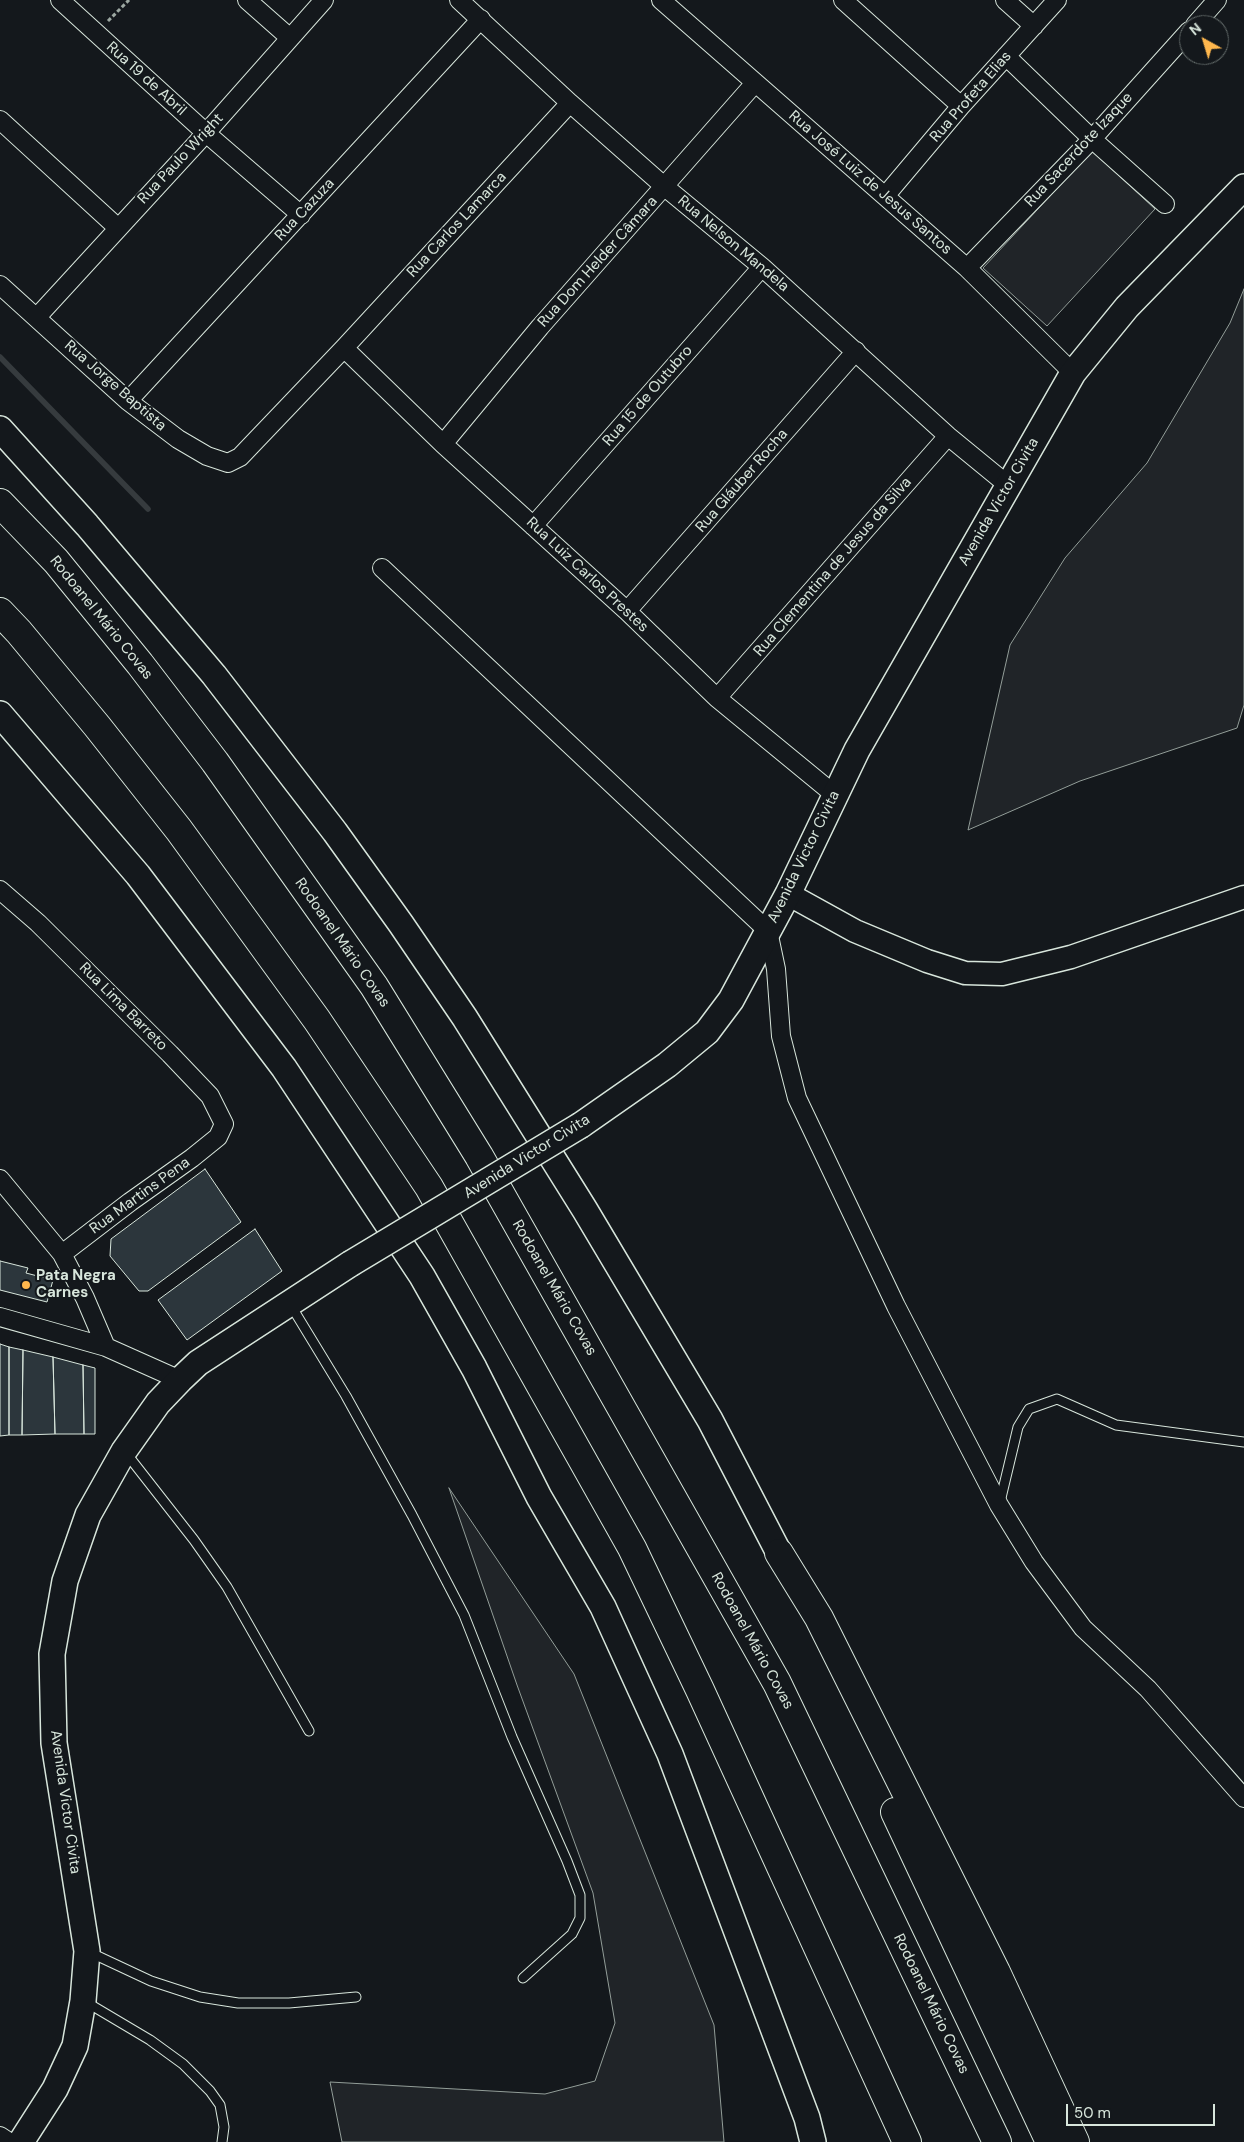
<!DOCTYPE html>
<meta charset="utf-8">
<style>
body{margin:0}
#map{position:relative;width:1244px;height:2142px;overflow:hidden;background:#14181c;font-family:"DM Sans",sans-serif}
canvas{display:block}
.north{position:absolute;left:1179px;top:15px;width:50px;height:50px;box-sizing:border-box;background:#14181c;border:1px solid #626a69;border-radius:50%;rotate:321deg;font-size:14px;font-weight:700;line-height:20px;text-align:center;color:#d8e6dc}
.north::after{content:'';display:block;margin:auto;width:18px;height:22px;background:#ffb74d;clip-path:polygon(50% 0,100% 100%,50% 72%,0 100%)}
.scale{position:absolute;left:1066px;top:2104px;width:149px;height:22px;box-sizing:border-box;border:2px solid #d8e6dc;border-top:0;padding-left:6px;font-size:15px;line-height:18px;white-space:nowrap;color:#d8e6dc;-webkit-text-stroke:4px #14181c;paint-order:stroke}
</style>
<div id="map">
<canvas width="1244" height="2142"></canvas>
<div class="north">N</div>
<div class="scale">50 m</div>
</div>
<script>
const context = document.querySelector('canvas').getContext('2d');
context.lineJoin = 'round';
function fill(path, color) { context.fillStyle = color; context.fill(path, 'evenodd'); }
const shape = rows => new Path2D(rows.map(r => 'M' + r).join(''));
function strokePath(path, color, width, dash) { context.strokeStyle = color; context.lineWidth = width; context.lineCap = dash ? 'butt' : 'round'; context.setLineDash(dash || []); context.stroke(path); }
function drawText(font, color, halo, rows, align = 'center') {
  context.font = font + ' "DM Sans",sans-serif'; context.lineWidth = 4; context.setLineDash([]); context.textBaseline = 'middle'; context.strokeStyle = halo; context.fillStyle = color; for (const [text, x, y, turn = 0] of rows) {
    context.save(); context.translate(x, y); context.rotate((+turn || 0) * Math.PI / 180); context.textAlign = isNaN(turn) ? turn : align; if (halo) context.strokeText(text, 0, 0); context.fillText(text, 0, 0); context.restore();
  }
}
const green = shape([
 [1092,151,1155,209,1047,326,983,268,1092,151],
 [1244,289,1244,705,1237,728,1080,781,968,830,1010,645,1065,558,1147,463,1230,323,1244,289],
 [449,1488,574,1674,714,2025,724,2142,342,2142,330,2082,545,2094,595,2081,615,2023,593,1893,517,1685,449,1488]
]);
fill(green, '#202428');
strokePath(green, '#939e99', 1);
strokePath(shape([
 [0,357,148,509]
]), '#363b3e', 5.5);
const building = shape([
 [205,1169,241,1222,148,1291,139,1291,110,1256,111,1239,205,1169],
 [255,1229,282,1271,187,1340,158,1300,255,1229],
 [0,1261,28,1268,26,1273,53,1280,47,1302,0,1290,0,1261],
 [0,1344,9,1347,9,1435,0,1436,0,1344],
 [9,1347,23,1350,22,1435,9,1435,9,1347],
 [23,1350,53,1357,55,1434,22,1435,23,1350],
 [53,1357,83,1365,84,1434,55,1434,53,1357],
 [83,1365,95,1368,95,1434,84,1434,83,1365]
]);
fill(building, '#2c363c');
strokePath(building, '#d8e6dc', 1);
const service = shape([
 [290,1304,346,1396,412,1515,464,1615,512,1737,567,1861,580,1895,580,1918,572,1934,523,1978],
 [126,1453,194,1540,227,1587,309,1731],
 [1000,1502,1018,1427,1029,1409,1057,1399,1116,1425,1244,1442],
 [89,1952,151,1981,200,1997,238,2003,289,2003,356,1997],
 [86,2002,150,2040,183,2064,210,2091,220,2105,224,2127,222,2142]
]);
const minor = shape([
 [60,0,206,133,301,215],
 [247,0,290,38],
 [459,0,570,103,665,187,762,267,948,436,1009,486],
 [661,0,967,268,1073,373],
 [843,0,961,106],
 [1005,0,1034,26],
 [1195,25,1217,0],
 [1006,56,1092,139,1165,204],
 [0,120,118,228],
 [886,195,961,106,1057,0],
 [967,268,1092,139,1189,31],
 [0,285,128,401,178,439,207,456,228,463,240,457,344,348,570,103],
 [37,317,206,133,324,0],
 [344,348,443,444,627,611,717,698,835,795],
 [128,401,481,19],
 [443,444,540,327,755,83],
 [533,526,762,267],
 [382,568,768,931,776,969,781,1036,797,1098,896,1306,999,1505,1034,1562,1083,1628,1148,1689,1244,1798],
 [627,611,856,351],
 [717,698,948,436],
 [0,890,38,923,170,1054,210,1096,224,1124,218,1137,192,1158,130,1202,62,1254],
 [0,1179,62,1254,85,1298,106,1347],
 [0,1317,106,1347,180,1380],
 [0,2136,9,2142]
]);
const tertiary = shape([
 [788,894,855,931,927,961,965,973,1002,974,1071,957,1244,897]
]);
const secondary = shape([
 [0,429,87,525,214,675,335,832,401,924,465,1018,585,1210,710,1420,779,1553],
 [0,714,138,875,284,1068,422,1276,474,1368,539,1497,603,1607,670,1754,807,2118,813,2142],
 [581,1125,667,1065,707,1032,731,1000,788,894,857,750,1073,373,1127,307,1244,187],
 [21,2142,55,2089,75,2046,83,2001,87,1951,54,1743,52,1654,65,1581,88,1515,124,1451,158,1403,180,1380,198,1363,350,1264]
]);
const motorway = shape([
 [0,503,56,561,140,664,215,762,374,986,479,1156,777,1683,997,2142],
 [0,612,19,632,97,726,179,830,317,1020,429,1187,632,1548,700,1690,907,2142],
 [779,1553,819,1618,996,1972,1075,2142],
 [895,1812,1050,2142]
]);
strokePath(service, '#d8e6dc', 11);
strokePath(minor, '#d8e6dc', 20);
strokePath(tertiary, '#d8e6dc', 25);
strokePath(secondary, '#d8e6dc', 28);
strokePath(motorway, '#d8e6dc', 30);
strokePath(shape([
 [108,21,129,0]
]), '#9da8a2', 3, [4, 2.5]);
strokePath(service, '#14181c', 9);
strokePath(minor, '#14181c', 18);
strokePath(tertiary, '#14181c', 22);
strokePath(secondary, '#14181c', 25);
strokePath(motorway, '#14181c', 28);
const secondaryBridge = shape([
 [350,1264,581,1125]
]);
strokePath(secondaryBridge, '#d8e6dc', 28, []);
strokePath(secondaryBridge, '#14181c', 25);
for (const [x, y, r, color] of [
 [26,1285,5,"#ffb74d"]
]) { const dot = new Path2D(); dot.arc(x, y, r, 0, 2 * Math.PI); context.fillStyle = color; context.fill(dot); strokePath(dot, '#14181c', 2); }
drawText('15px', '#d8e6dc', '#14181c', [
 ["Rua 19 de Abril",146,79,42],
 ["Rua Profeta Elias",971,97,-49],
 ["Rua Sacerdote Izaque",1079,150,-47],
 ["Rua Paulo Wright",181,159,-47],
 ["Rua José Luiz de Jesus Santos",870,183,41],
 ["Rua Cazuza",305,210,-47],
 ["Rua Carlos Lamarca",457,225,-47],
 ["Rua Nelson Mandela",733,244,40],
 ["Rua Dom Helder Câmara",598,262,-48],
 ["Rua Jorge Baptista",115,386,41],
 ["Rua 15 de Outubro",648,396,-49],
 ["Rua Gláuber Rocha",742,481,-49],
 ["Avenida Victor Civita",999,502,-60],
 ["Rua Clementina de Jesus da Silva",833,567,-49],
 ["Rua Luiz Carlos Prestes",587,575,43],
 ["Rodoanel Mário Covas",101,618,51],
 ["Avenida Victor Civita",804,857,-64],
 ["Rodoanel Mário Covas",342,943,55],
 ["Rua Lima Barreto",123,1007,45],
 ["Avenida Victor Civita",527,1157,-32],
 ["Rua Martins Pena",140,1196,-36],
 ["Rodoanel Mário Covas",554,1288,60],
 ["Rodoanel Mário Covas",752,1641,61],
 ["Avenida Victor Civita",65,1802,82],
 ["Rodoanel Mário Covas",931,2004,64]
]);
drawText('bold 15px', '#d8e6dc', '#14181c', [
 ["Pata Negra",36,1276],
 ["Carnes",36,1293]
], 'left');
</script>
